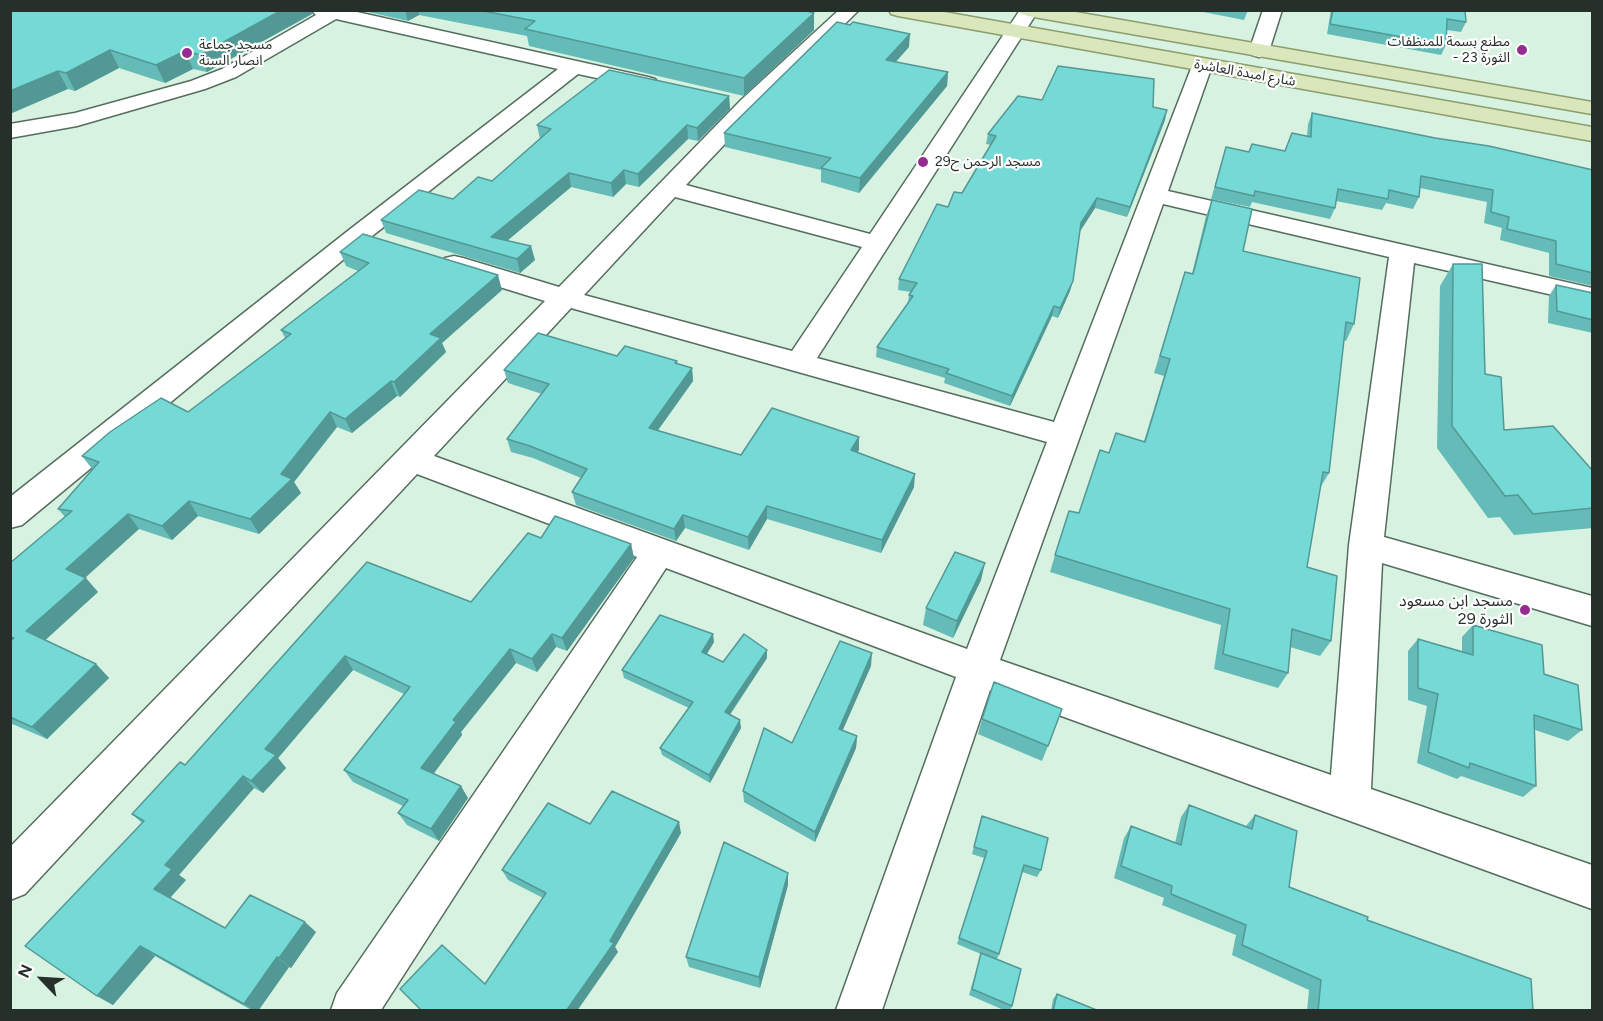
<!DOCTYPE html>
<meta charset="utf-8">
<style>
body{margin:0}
#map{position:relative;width:1603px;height:1021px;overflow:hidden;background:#d7f2e1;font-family:Figtree,sans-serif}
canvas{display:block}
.frame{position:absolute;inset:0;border:12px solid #26302a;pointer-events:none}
.north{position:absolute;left:12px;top:949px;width:60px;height:60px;-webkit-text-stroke:4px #fff;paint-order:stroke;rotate:295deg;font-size:16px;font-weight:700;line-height:24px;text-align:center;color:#26302a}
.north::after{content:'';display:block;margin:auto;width:21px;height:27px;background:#26302a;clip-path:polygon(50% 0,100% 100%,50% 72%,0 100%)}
</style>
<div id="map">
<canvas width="1603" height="1021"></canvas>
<div class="frame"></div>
<div class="north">N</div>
</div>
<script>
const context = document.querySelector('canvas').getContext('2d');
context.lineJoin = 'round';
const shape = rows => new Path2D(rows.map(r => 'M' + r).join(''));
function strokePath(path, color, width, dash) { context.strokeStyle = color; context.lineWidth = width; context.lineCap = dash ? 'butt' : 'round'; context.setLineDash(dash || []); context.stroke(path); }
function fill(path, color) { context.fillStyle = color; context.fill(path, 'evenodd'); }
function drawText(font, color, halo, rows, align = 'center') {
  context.font = font + ' Figtree,"Noto Sans Arabic",sans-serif'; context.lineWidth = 4.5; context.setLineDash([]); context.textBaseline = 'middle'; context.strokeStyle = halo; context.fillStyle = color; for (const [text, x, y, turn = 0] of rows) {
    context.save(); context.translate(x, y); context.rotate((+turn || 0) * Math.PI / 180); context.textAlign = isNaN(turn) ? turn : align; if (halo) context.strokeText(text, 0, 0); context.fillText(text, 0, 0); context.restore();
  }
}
const minor = shape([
 [311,10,348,10,648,77,655,79,658,83,655,87,648,89,578,74,367,240,22,525,10,528,10,497,349,230,558,69,336,19,236,77,205,89,77,126,10,138,10,124,75,113,191,81,222,69,316,15,311,10],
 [839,10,859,10,757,110,686,185,870,234,1020,10,1038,11,817,358,1054,422,1192,66,1195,62,1202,60,1209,62,1212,66,1168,191,1592,288,1592,304,1414,263,1384,537,1592,596,1592,626,1382,563,1371,789,1592,865,1592,909,990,690,882,1010,836,1010,956,677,666,568,381,1010,331,1010,337,993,637,557,417,474,25,894,10,900,10,847,545,301,445,270,441,264,445,258,454,256,463,258,559,287,741,100,839,10],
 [675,197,862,247,792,351,584,295,675,197],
 [1163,204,1389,257,1349,545,1331,775,1000,660,1163,204],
 [571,308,1047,442,967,649,434,456,571,308],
 [1263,10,1282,10,1269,51,1266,55,1259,57,1252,55,1249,51,1263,10]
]);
const major = shape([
 [889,10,933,10,1592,127,1592,141,898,16,891,14,889,10],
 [1019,10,1064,10,1592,102,1592,114,1028,16,1021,14,1019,10]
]);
strokePath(minor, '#556d5e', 3);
strokePath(major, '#8b9d6c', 3);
fill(minor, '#fff');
fill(major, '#dae7bc');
fill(shape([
 [10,10,312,14,207,72,193,69,165,83,119,68,75,91,68,89],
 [359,10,803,10,814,13,814,30,744,96,529,46,527,36,419,15,408,21],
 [1193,10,1248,10,1244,20],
 [1331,10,1465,10,1466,22,1461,32,1447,30,1446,45,1441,55,1327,34],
 [909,47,896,62,948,72,947,86,859,193,821,182,821,170,725,147,724,133],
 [729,96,730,109,698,141,688,139,639,187,626,184,613,197,571,187,507,241,535,260,520,273,386,233,381,220,453,199,492,181,540,139,537,125],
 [1042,100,1153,107,1165,120,1127,217,1095,208,1080,231,1070,291,1058,318,1052,316,1010,406,944,383,945,378,876,357,877,347,908,303,909,295,911,292,898,290,899,279,948,207,962,193,991,145,986,144,988,134],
 [1312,113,1593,170,1593,286,1549,276,1549,253,1500,240,1502,228,1484,223,1487,202,1420,188,1419,197,1413,209,1386,203,1382,210,1336,201,1335,208,1330,219,1252,202,1250,207,1211,199,1226,147,1249,152,1285,151,1292,133,1307,136,1308,124],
 [1212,200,1243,251,1354,324,1346,341,1344,340,1329,473,1320,488,1307,567,1331,641,1320,656,1290,647,1288,673,1278,688,1214,669,1221,625,1050,572,1055,555,1079,513,1109,453,1144,441,1164,376,1154,373,1185,272,1192,274,1206,216],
 [340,252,502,290,442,343,446,352,400,397,397,396,352,433,337,427,294,482,301,493,259,534,198,516,172,540,139,529,85,578,98,592,45,640,96,664,109,678,47,739,10,723,10,563,65,517,58,509,93,470,82,456,188,412,285,338,281,330,358,271,346,266],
 [1453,264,1485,374,1504,430,1593,471,1593,528,1514,535,1500,517,1488,518,1437,448,1440,286],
 [1556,285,1593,293,1593,333,1548,323,1549,296],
 [617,356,677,361,678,364,692,368,693,381,658,430,741,455,859,437,859,450,857,452,914,487,881,553,767,519,749,550,685,528,676,541,576,505,572,492,581,478,533,458,511,452,507,439,542,394,508,383,504,370],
 [541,538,631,544,634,558,567,651,556,647,537,672,516,663,461,732,462,735,434,773,468,798,439,841,407,825,398,813,403,806,353,782,344,770,404,694,353,670,278,758,286,768,263,793,254,788,179,875,186,880,170,898,225,928,316,932,291,968,289,967,258,1011,253,1011,155,956,113,1005,97,996,142,823,132,814,185,765,367,562,471,602],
 [981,580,953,638,923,625,926,608],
 [1473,625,1544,674,1582,730,1568,741,1535,730,1536,786,1523,797,1461,776,1457,779,1417,763,1427,706,1408,700,1408,651,1418,639,1462,651,1462,637],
 [714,642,707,654,723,662,767,650,767,658,730,715,741,728,710,783,662,755,660,748,689,708,624,678,622,670],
 [871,666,842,731,857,736,856,748,815,842,744,802,743,791],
 [982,719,1048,746,1042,761,978,734],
 [1189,805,1246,826,1255,815,1289,887,1367,920,1533,1011,1307,1011,1309,990,1232,955,1236,935,1162,905,1164,898,1114,878,1124,838,1131,826,1175,843,1181,817],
 [982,816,1041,870,1037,877,1022,872,999,954,997,959,1012,1006,1010,1011,1006,1011,969,995,981,954,957,944,984,858,972,854],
 [590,824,681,833,615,947,618,952,485,984,543,898,508,880,502,870],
 [788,885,760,988,689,967,686,957],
 [1057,994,1099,1011,1051,1011,1053,999]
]), '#65bbb7');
fill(shape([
 [282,10,311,10,312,14,207,72,200,55],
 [405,10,418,10,419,15,408,21],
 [814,13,814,30,744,96,744,78],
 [910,34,909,47,885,73,886,60],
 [110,50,119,68,75,91,66,73],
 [185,51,193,69,165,83,156,65],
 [58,71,68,89,10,114,10,91],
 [948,72,947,86,859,193,860,178],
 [729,96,730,109,698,141,697,128],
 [1167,110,1165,120,1127,217,1130,207],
 [687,125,688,139,639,187,638,174],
 [624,170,626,184,613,197,611,183],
 [569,173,571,187,495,251,491,237],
 [1097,198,1095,208,1079,233,1081,223],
 [531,246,535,260,520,273,517,259],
 [498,275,502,290,442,343,446,352,400,397,394,382,430,334],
 [1073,281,1070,291,1058,318,1060,308],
 [1054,306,1052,316,1010,406,1012,396],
 [692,368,693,381,651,440,649,428],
 [391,381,397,396,352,433,345,419],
 [330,412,337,427,294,482,301,493,259,534,250,519,281,474],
 [859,437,859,450,851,463,851,450],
 [915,474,914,487,881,553,882,540],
 [189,501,198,516,172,540,162,526],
 [767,506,767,519,749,550,748,537],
 [128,514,139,529,79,583,66,569],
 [683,515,685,528,676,541,674,529],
 [631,544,634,558,567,651,562,638],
 [985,563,981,580,953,638,957,621],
 [86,578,98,592,40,645,26,631],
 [552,634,556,647,537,672,532,659],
 [713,634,714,642,703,660,702,652],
 [510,649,516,663,461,732,462,735,429,780,421,768,453,720],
 [767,650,767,658,726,720,725,712],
 [872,653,871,666,838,741,839,729],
 [345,656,353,670,278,758,286,768,263,793,251,781,265,749],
 [96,664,109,678,47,739,32,727],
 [740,720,741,728,710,783,709,775],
 [857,736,856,748,815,842,815,832],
 [243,776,254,788,179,875,186,880,168,900,154,889,165,865],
 [461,786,468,798,439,841,431,829],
 [679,822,681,833,615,947,618,952,577,1011,566,1011,610,941],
 [788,873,788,885,760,988,759,977],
 [305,922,316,932,291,968,279,958],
 [140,946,155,956,113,1005,97,996],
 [277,957,289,967,258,1011,254,1011,244,1004]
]), '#529895');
const building = shape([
 [10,10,282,10,200,55,185,51,156,65,110,50,66,73,58,71,10,91,10,10],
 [478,10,803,10,814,13,744,78,525,29,535,21,478,10],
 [1333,10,1465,10,1466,22,1447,19,1446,45,1330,24,1333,10],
 [837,22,850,25,853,22,910,34,886,60,948,72,860,178,821,168,831,158,724,133,837,22],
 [1058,66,1154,79,1153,107,1167,110,1130,207,1097,198,1081,223,1073,281,1060,308,1054,306,1012,396,946,373,949,369,877,347,913,296,909,295,917,283,899,279,937,204,948,207,954,192,962,193,996,136,988,134,1018,96,1042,100,1058,66],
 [609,70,729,96,697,128,687,125,638,174,624,170,611,183,569,173,491,237,531,246,517,259,381,220,419,190,453,199,478,177,492,181,551,129,537,125,609,70],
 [1312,113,1435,138,1489,146,1593,170,1593,273,1556,264,1556,241,1507,229,1509,217,1491,212,1493,190,1421,176,1419,197,1389,190,1388,199,1338,189,1335,208,1255,191,1254,196,1215,187,1226,147,1249,152,1252,144,1285,151,1292,133,1311,137,1312,113],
 [1212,200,1252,209,1243,251,1360,278,1354,324,1346,322,1329,473,1323,472,1307,567,1337,576,1331,641,1292,629,1288,673,1223,654,1230,609,1055,555,1069,511,1079,513,1100,450,1109,453,1116,433,1145,442,1170,359,1160,356,1185,272,1193,274,1212,200],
 [363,234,498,275,430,334,441,338,394,382,391,381,345,419,330,412,281,474,292,479,250,519,189,501,162,526,128,514,66,569,86,578,26,631,96,664,32,727,10,717,10,641,14,638,10,637,10,563,72,511,58,509,99,462,82,456,110,432,161,398,188,412,291,334,281,330,369,263,340,252,363,234],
 [1453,264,1482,264,1485,374,1501,377,1504,430,1553,426,1593,471,1593,508,1533,514,1518,495,1505,496,1452,426,1453,264],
 [1556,285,1593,293,1593,320,1557,311,1556,285],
 [538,333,617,356,625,346,677,361,675,363,692,368,649,428,741,455,772,408,859,437,851,450,915,474,882,540,767,506,748,537,683,515,674,529,572,492,587,469,530,446,507,439,549,384,504,370,538,333],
 [555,516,631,544,562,638,552,634,532,659,510,649,453,720,456,722,421,768,461,786,431,829,398,813,408,800,344,770,410,687,345,656,265,749,276,755,251,781,243,776,165,865,172,869,154,889,225,928,250,895,305,922,279,958,277,957,244,1004,140,946,97,996,25,946,144,821,132,814,180,762,185,765,367,562,471,602,528,533,541,538,555,516],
 [955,552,985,563,957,621,926,608,955,552],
 [660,615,713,634,702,652,723,662,744,634,767,650,725,712,740,720,709,775,660,748,693,702,622,670,660,615],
 [1473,625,1542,645,1544,674,1578,685,1582,730,1534,715,1536,786,1470,763,1469,768,1428,752,1438,694,1418,688,1418,639,1473,655,1473,625],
 [840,641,872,653,839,729,857,736,815,832,743,791,764,728,792,743,840,641],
 [994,682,1062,709,1048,746,982,719,994,682],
 [612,791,679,822,610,941,614,943,566,1011,422,1011,400,989,442,945,485,984,546,893,502,870,548,803,590,824,612,791],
 [1189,805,1252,829,1255,815,1297,831,1289,887,1368,917,1367,920,1531,979,1533,1011,1318,1011,1321,980,1242,945,1246,925,1171,894,1172,886,1121,866,1131,826,1181,845,1189,805],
 [982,816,1048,838,1041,870,1024,865,999,954,959,938,987,851,974,847,982,816],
 [724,842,788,873,759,977,686,957,724,842],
 [981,953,1021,969,1012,1006,972,989,981,953],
 [1057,994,1099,1011,1053,1011,1057,994]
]);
fill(building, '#75d9d5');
strokePath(building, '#529895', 1.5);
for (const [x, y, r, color] of [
 [1522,50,6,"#952c90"],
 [187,53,6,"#952c90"],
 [923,162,6,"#952c90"],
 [1525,610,6,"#952c90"]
]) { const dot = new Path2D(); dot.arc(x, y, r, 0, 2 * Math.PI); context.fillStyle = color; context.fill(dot); strokePath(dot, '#fff', 2); }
drawText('14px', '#26302a', '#fff', [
 ["مطنع بسمة للمنظفات",1510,42,"right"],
 ["- الثورة 23",1510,58,"right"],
 ["مسجد جماعة",199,45],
 ["انصار السنة",199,61],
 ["مسجد الرحمن ح29",935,162]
], 'left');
drawText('14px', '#26302a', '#fff', [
 ["شارع امبدة العاشرة",1245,73,10]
]);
drawText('16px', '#26302a', '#fff', [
 ["مسجد ابن مسعود",1513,601],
 ["الثورة 29",1513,619]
], 'right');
</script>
